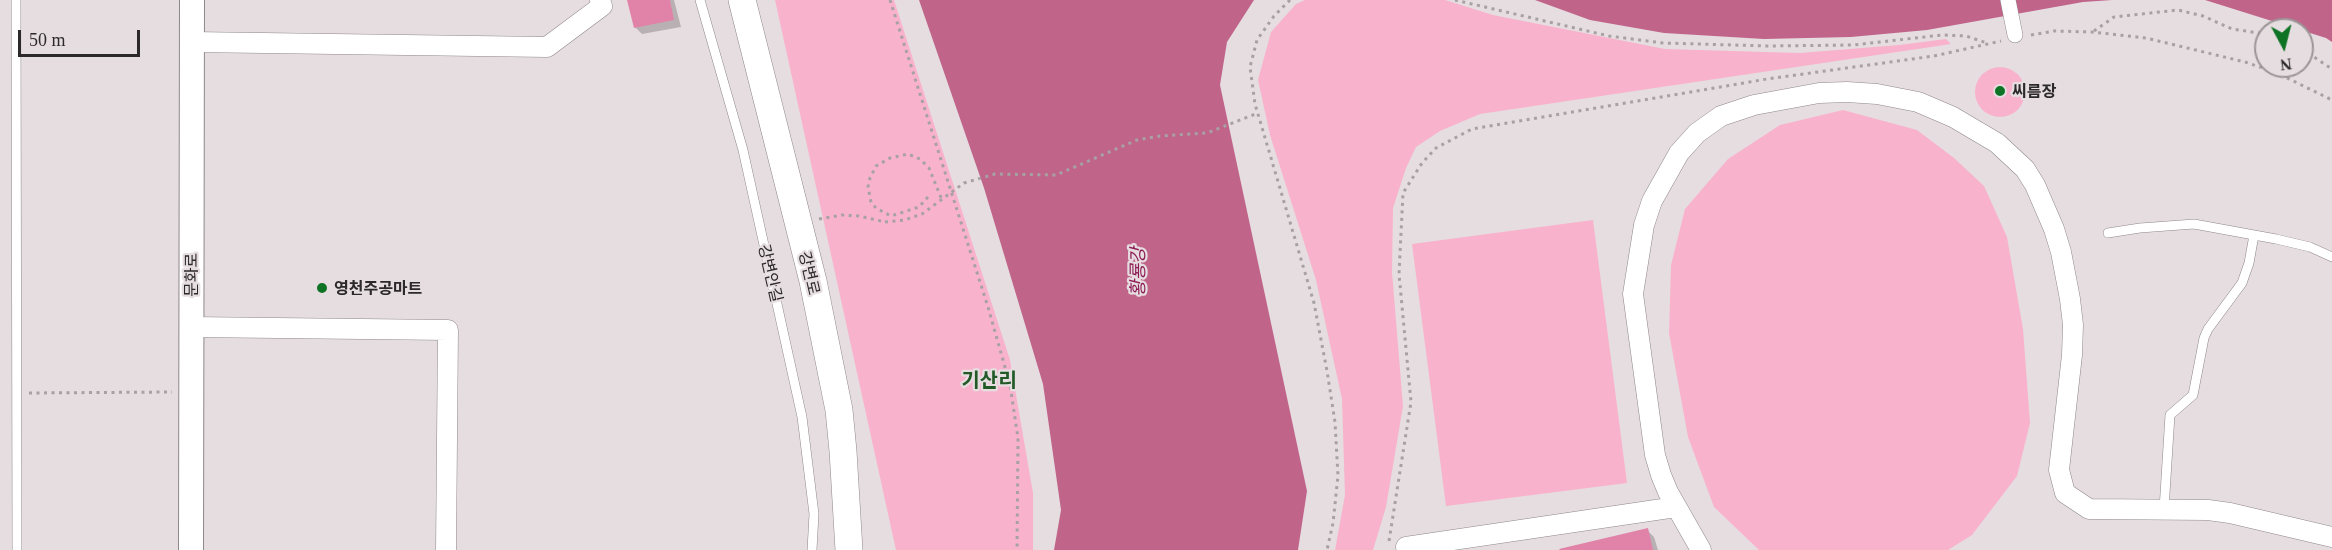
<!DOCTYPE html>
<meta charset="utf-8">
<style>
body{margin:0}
#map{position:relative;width:2332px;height:550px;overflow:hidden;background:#e6dde0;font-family:Georgia,serif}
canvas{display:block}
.north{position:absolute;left:2254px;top:18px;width:60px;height:60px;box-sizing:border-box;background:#e6dde0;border:2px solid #9c9597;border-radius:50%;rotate:173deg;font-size:16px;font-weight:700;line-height:24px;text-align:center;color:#2c292a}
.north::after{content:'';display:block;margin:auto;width:21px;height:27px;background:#0e7324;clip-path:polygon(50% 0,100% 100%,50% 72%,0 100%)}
.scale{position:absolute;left:18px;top:30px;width:122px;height:27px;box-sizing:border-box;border:3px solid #2c292a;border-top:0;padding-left:8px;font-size:18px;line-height:21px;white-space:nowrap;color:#2c292a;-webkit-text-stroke:4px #e6dde0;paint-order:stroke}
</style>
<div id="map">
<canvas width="2332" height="550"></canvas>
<div class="north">N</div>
<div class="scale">50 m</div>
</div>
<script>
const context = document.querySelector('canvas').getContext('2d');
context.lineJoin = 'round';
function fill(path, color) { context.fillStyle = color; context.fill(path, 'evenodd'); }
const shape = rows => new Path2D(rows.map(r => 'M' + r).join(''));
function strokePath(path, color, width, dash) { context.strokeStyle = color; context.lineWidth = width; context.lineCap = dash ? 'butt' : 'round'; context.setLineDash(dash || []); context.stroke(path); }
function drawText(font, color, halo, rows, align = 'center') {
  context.font = font + ' Georgia,"Noto Sans KR",serif'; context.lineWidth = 4.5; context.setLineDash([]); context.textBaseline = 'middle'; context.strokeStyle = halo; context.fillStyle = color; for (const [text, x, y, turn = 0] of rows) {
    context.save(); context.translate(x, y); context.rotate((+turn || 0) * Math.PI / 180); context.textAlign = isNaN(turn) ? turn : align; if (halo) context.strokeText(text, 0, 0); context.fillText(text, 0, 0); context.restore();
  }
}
fill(shape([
 [775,0,894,0,1010,360,1033,493,1033,550,896,550],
 [1305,0,1445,0,1493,15,1665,49,1800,53,1899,45,1946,39,1951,44,1480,114,1440,131,1416,147,1406,168,1393,208,1392,272,1403,406,1386,507,1373,550,1335,550,1345,495,1342,399,1316,280,1270,135,1258,80,1271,32,1296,4],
 '1975 92a25 25 0 1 1 50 0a25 25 0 1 1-50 0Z',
 [1843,110,1917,130,1954,158,1984,186,2007,237,2023,329,2030,423,2017,476,1972,535,1948,550,1759,550,1714,507,1688,437,1669,333,1671,265,1685,209,1728,159,1780,125],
 [1593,220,1627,483,1446,506,1412,244]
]), '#f9b2cc');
fill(shape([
 [919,0,1254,0,1227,42,1220,85,1307,491,1298,550,1054,550,1061,510,1043,384,984,188],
 [1535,0,2112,0,2083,2,1927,30,1851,37,1764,39,1664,33,1590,20],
 [2205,0,2332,0,2332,42,2326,38]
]), '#c0648a');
fill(shape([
 [629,0,674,0,681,27,642,34,635,27],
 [1647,530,1654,537,1658,550,1562,550]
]), '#0003');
fill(shape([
 [627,0,670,0,674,20,634,28],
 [1648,528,1653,550,1560,550,1559,549]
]), '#e182a8');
const service = shape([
 [16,0,17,550],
 [700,0,743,150,802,417,814,514,812,550],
 [2108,233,2140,228,2194,224,2276,239,2310,247,2332,257],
 [2164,509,2170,415,2193,395,2204,338,2208,329,2242,283,2249,263,2254,235]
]);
const pedestrian = shape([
 [2008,0,2015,35]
]);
const minor = shape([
 [192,42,547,47,602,6,600,0],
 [191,327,448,330,446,550],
 [1406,547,1676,507],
 [1701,550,1668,492,1661,475,1655,455,1633,294,1644,225,1652,201,1679,153,1697,133,1721,116,1754,105,1819,93,1847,92,1877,94,1918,102,1953,117,1997,143,2025,169,2035,185,2054,229,2061,252,2070,299,2073,325,2072,355,2059,470,2065,493,2089,509,2208,510,2230,513,2332,537]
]);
const tertiary = shape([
 [191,550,192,0]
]);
const secondary = shape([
 [742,0,813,281,839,410,843,451,849,550]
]);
strokePath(service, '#8f878a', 10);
strokePath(pedestrian, '#8f878a', 16);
strokePath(minor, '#8f878a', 21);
strokePath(tertiary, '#8f878a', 26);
strokePath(secondary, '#8f878a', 28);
strokePath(shape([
 [890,0,988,307,1010,385,1018,438,1017,550],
 [1290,0,1274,16,1257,40,1250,67,1255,104,1314,303,1327,371,1335,422,1338,476,1333,523,1327,550],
 [1455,0,1609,36,1663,43,1768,46,1853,45,1942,35,1966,36,1987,43],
 [2094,31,2114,17,2178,10,2203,16,2232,29,2266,34],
 [2031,35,2054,31,2092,32,2146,38,2245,62,2275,72,2332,100],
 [2302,49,2332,69],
 [928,197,919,207,891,216,876,208,871,202,868,187,870,178,876,166,890,158,908,154,920,159,929,168,942,200],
 [819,219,842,215,859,216,885,222],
 [29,393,172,392],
 [1389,541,1411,402,1399,274,1403,193,1422,163,1436,148,1472,129,1767,79,1934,56,2001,41]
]), '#a8a1a3', 3, [3, 4.5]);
strokePath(service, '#fff', 9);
strokePath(pedestrian, '#fff', 15);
strokePath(minor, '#fff', 20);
strokePath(tertiary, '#fff', 24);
strokePath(secondary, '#fff', 27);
strokePath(shape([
 [885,222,905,220,922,214,964,183,995,174,1056,175,1137,140,1160,136,1207,133,1258,113]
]), '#a8a1a3', 3, [3, 4.5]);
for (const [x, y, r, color] of [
 [2000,91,6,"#0e7324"],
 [322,288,6,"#0e7324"]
]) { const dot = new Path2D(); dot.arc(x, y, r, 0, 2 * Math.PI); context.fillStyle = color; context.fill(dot); strokePath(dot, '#e6dde0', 2); }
drawText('bold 16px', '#2c292a', '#e6dde0', [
 ["씨름장",2012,91],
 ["영천주공마트",334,288]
], 'left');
drawText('16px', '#2c292a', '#e6dde0', [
 ["강변안길",771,273,77],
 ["강변로",810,273,77],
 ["문화로",191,275,-90]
]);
drawText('italic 18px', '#8d1c55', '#e6dde0', [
 ["황룡강",1137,272,-90]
]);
drawText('bold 20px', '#215a27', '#e6dde0', [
 ["기산리",989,379]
]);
</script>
